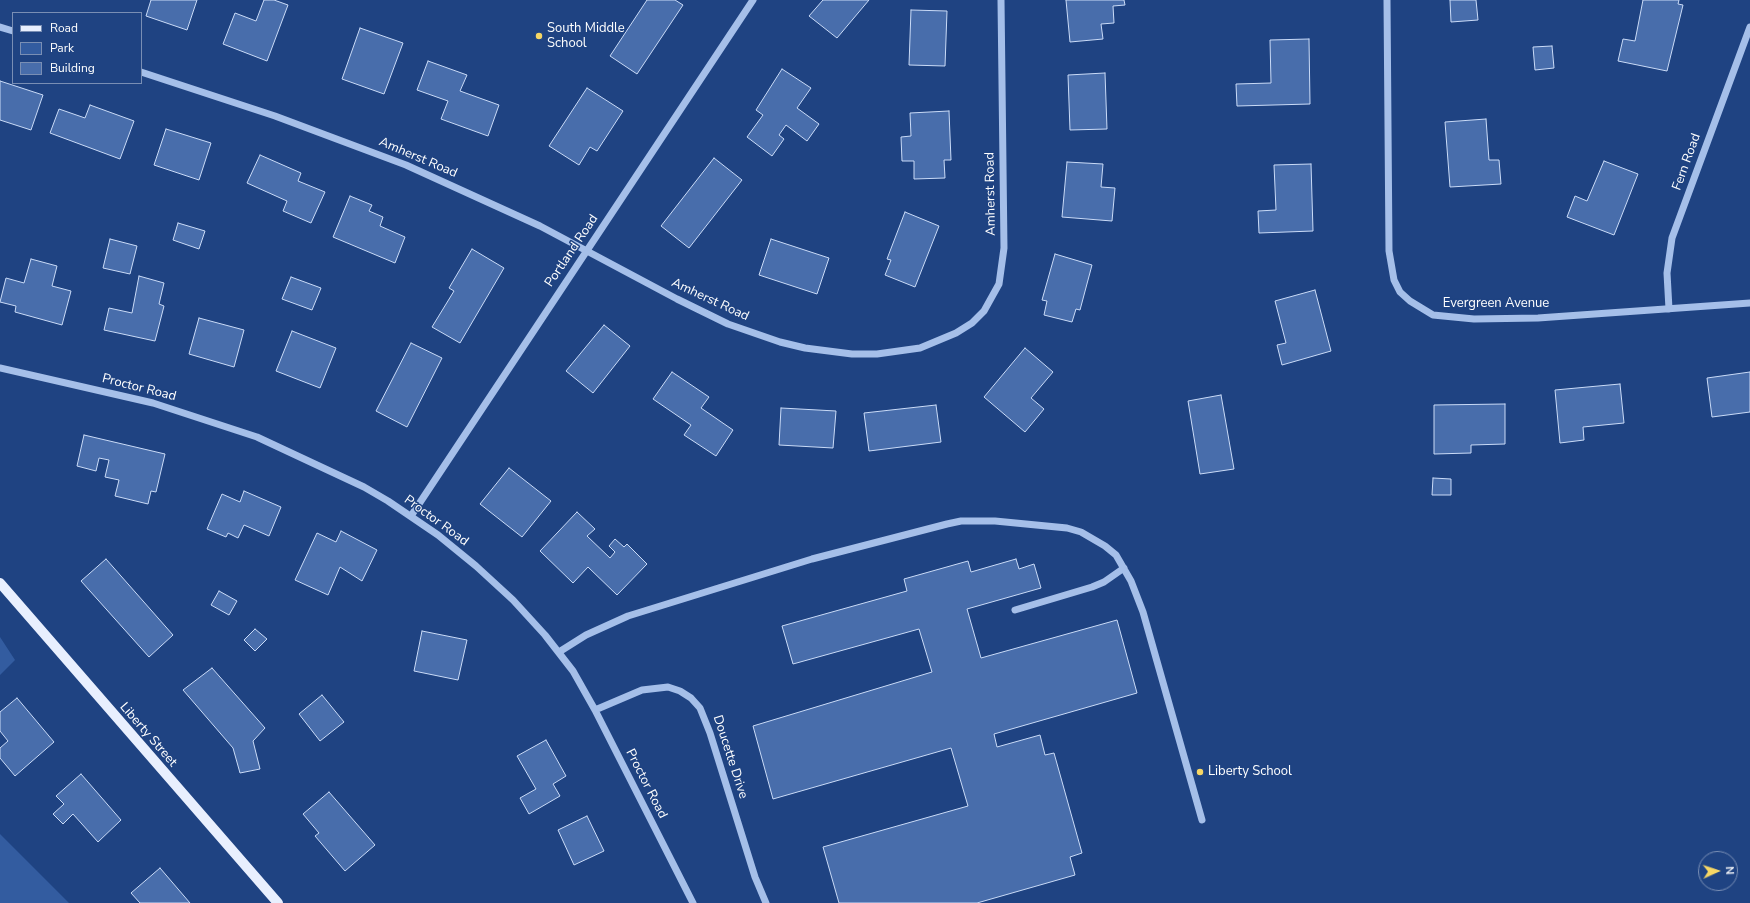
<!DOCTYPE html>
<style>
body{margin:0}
#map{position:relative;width:1750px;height:903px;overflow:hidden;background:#1f4382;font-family:"Nunito Sans",sans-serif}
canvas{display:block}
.legend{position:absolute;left:12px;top:12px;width:130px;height:72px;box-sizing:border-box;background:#1f4382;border:1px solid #798eb4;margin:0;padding:5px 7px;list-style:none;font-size:12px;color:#fff}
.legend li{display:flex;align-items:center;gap:8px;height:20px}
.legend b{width:20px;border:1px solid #798eb4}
.north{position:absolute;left:1698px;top:851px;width:40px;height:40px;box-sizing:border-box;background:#1f4382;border:1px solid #798eb4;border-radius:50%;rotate:87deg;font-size:11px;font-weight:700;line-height:16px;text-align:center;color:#fff}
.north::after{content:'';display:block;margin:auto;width:14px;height:18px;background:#f7d765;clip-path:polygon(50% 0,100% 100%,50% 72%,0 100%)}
</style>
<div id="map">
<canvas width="1750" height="903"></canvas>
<ul class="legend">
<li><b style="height:5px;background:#e8effe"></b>Road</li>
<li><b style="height:11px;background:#335ca0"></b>Park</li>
<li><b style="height:11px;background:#486dab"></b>Building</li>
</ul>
<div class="north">N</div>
</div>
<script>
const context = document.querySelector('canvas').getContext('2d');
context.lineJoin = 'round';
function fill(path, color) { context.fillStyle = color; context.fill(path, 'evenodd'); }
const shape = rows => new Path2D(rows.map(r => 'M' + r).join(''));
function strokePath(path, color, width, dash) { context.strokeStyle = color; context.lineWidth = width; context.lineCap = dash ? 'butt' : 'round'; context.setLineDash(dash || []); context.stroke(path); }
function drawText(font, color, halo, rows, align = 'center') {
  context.font = font + ' "Nunito Sans",sans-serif'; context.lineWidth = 3; context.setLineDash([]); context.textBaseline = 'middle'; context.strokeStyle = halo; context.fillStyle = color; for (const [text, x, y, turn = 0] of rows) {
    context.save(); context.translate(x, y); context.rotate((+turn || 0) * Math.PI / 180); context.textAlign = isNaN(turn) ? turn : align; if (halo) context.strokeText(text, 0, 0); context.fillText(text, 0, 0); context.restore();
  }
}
fill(shape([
 [0,637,15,660,0,675],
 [0,834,69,903,0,903]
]), '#335ca0');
const building = shape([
 [151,0,197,0,187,30,146,16,151,0],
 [264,0,274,0,288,5,267,61,223,44,235,13,256,21,264,0],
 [647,0,675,0,683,5,637,74,610,56,647,0],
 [823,0,869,0,837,38,809,16,823,0],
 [1066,0,1124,0,1125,5,1113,6,1114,23,1101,24,1103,39,1070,42,1066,0],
 [1450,0,1476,0,1478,20,1451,22,1450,0],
 [1643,0,1679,0,1678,4,1683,5,1667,71,1618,61,1623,39,1635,41,1643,0],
 [911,10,947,11,945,66,909,65,911,10],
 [360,28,403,43,384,94,342,79,360,28],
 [1309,39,1310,104,1237,106,1236,84,1271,83,1270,40,1309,39],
 [1552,46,1554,68,1535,70,1533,47,1552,46],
 [428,61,467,75,460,91,499,105,488,136,441,119,448,101,417,90,428,61],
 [782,69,811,88,797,108,819,124,807,141,786,125,779,135,784,139,772,156,747,137,763,115,756,110,782,69],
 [1105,73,1107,129,1070,130,1068,75,1105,73],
 [0,81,43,95,31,130,0,120,0,81],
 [587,88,623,111,597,151,590,147,579,165,549,146,587,88],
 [90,105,134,121,120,159,50,133,59,109,85,118,90,105],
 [949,111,951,160,944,160,945,178,914,179,914,161,902,161,901,137,911,136,910,113,949,111],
 [1486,119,1489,160,1499,160,1501,184,1450,187,1445,122,1486,119],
 [166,129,211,143,199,180,154,165,166,129],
 [260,155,301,173,298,181,325,192,311,223,283,211,287,201,247,183,260,155],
 [714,158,742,180,689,248,661,226,714,158],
 [1604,161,1638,174,1614,235,1567,217,1575,196,1587,201,1604,161],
 [1067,162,1103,164,1101,187,1115,188,1112,221,1062,217,1067,162],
 [1311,164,1313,231,1259,233,1258,211,1276,210,1274,165,1311,164],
 [350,196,372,205,369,211,383,217,380,226,405,237,395,263,333,237,350,196],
 [905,212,939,226,915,287,885,275,891,260,887,259,905,212],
 [178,223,205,231,199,249,173,240,178,223],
 [110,239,137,246,130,274,103,268,110,239],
 [771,239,829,258,817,294,759,275,771,239],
 [472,249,504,268,460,343,432,327,454,291,449,288,472,249],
 [1055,254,1092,265,1080,310,1076,309,1072,322,1044,315,1047,301,1042,300,1055,254],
 [31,259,57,266,52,286,71,291,62,325,15,312,16,306,0,302,6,278,24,283,31,259],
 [139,276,164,283,159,304,164,306,155,341,104,330,109,308,132,313,139,276],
 [291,277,321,288,312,310,282,299,291,277],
 [1315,290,1331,351,1282,365,1277,345,1286,343,1275,301,1315,290],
 [199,318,244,330,234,367,189,354,199,318],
 [604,325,630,346,593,393,566,371,604,325],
 [292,331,336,348,320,388,276,371,292,331],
 [411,343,442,358,407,427,376,411,411,343],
 [1025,348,1053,372,1031,398,1044,409,1025,432,984,397,1025,348],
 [672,372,709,397,701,408,733,430,716,456,684,435,691,425,653,399,672,372],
 [1750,372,1750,412,1712,417,1707,378,1750,372],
 [1620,384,1624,423,1583,427,1584,440,1560,443,1555,390,1620,384],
 [1221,395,1234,469,1200,474,1188,401,1221,395],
 [1505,404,1505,444,1471,445,1471,453,1434,454,1434,405,1505,404],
 [936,405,941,442,869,451,864,413,936,405],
 [781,408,836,411,833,448,779,445,781,408],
 [84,435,165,454,156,492,151,491,148,504,115,496,119,480,105,477,109,460,99,458,96,471,77,466,84,435],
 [509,468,551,501,522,537,480,504,509,468],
 [1433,478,1451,479,1451,495,1432,495,1433,478],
 [244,491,281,507,269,536,244,525,238,538,228,533,226,537,207,529,222,494,240,502,244,491],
 [577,512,595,529,587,536,610,558,615,552,609,546,615,539,624,547,627,544,647,564,617,595,588,567,573,583,540,551,577,512],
 [341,531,377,550,362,581,340,567,328,595,295,580,317,533,336,542,341,531],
 [106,559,173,635,149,657,81,581,106,559],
 [1016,559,1019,569,1034,564,1041,588,967,609,981,658,1117,620,1137,693,994,734,997,747,1040,735,1045,755,1054,753,1082,853,1070,857,1075,875,977,903,839,903,823,847,968,806,951,748,773,799,753,726,932,672,919,629,793,664,782,626,907,591,904,579,968,561,971,572,1016,559],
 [219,591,237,601,229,615,211,605,219,591],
 [255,629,267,639,255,651,244,640,255,629],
 [422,631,467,640,458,680,414,671,422,631],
 [212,668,265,728,253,741,260,769,240,773,233,748,183,690,212,668],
 [322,695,344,722,320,741,299,714,322,695],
 [17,698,54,742,15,776,0,758,0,748,8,741,0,731,0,712,17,698],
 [546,740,566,776,553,784,560,796,529,814,520,798,536,789,517,756,546,740],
 [81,774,121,820,98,842,73,814,63,824,53,814,64,804,56,796,81,774],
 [329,792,375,845,345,871,315,836,319,833,303,814,329,792],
 [587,816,604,851,574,865,558,830,587,816],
 [160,868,190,903,140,903,131,893,160,868]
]);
fill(building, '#486dab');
strokePath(building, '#cadbf7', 1);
strokePath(shape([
 [1387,0,1389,251,1394,280,1400,292,1410,301,1433,315,1474,319,1538,318,1750,303],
 [0,27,13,31],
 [141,72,275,116,406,165,540,226,677,299,728,324,780,342,805,348,852,354,877,354,920,348,956,333,972,323,984,311,999,284,1004,248,1001,0],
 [1669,309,1667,273,1672,238,1750,27],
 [0,368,153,403,257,437,364,487,388,501,438,535,476,566,513,600,545,635,573,671,595,710,693,903],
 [411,516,753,0],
 [1015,610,1092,587,1104,582,1124,568],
 [559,652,586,635,628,616,812,559,947,524,961,521,995,521,1067,528,1081,532,1105,546,1116,555,1131,581,1143,612,1202,820],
 [595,710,642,690,668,687,680,691,691,698,700,708,710,733,755,877,766,903]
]), '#a5bfe9', 7);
strokePath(shape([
 [0,583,278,903]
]), '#e8effe', 10);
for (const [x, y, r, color] of [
 [539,36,4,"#f7d765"],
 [1200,772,4,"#f7d765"]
]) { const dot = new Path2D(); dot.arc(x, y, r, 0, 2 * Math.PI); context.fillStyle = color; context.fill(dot); strokePath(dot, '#1f4382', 1.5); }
drawText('13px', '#fff', '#1f4382', [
 ["South Middle",547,29],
 ["School",547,44],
 ["Liberty School",1208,772]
], 'left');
drawText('13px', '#fff', '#1f4382', [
 ["Amherst Road",418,158,23],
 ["Fern Road",1687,162,-70],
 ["Amherst Road",991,194,-91],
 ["Portland Road",572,251,-56],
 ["Amherst Road",710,300,25],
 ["Evergreen Avenue",1496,304],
 ["Proctor Road",139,388,14],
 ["Proctor Road",436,521,36],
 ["Liberty Street",148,735,49],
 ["Doucette Drive",730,757,72],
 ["Proctor Road",646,784,63]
]);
</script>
